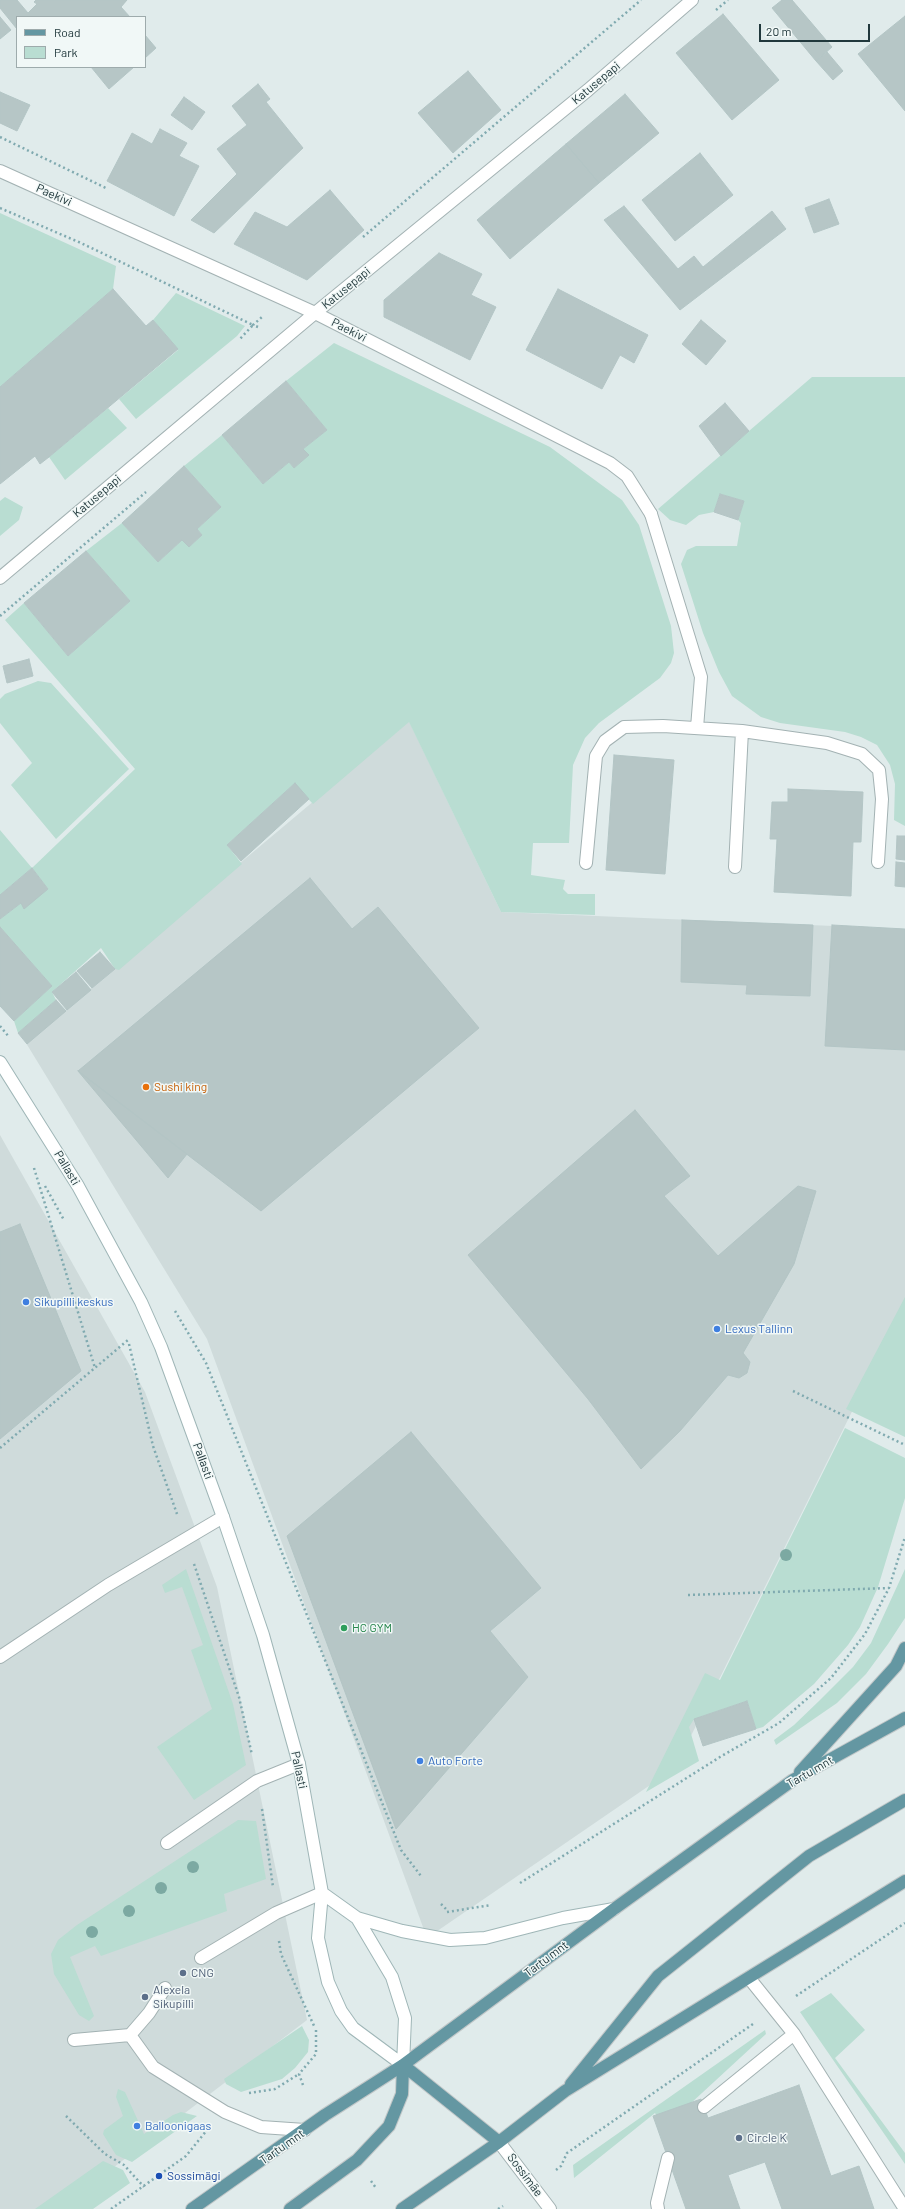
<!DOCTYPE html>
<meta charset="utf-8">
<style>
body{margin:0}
#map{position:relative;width:905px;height:2209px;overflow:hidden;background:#e0ebeb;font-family:Barlow,sans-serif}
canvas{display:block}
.legend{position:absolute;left:16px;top:16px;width:130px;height:52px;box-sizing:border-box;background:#f1f8f7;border:1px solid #9eabac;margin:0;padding:5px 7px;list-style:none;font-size:12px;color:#21383c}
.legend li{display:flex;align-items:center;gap:8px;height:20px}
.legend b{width:20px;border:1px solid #9eabac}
.scale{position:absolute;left:759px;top:24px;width:111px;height:18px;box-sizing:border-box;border:2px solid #21383c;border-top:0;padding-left:5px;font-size:12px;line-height:14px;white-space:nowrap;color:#21383c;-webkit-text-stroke:3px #f1f8f7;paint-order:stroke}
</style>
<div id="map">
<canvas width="905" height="2209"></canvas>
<ul class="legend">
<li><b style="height:5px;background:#6497a2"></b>Road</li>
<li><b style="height:11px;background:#b9ddd2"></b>Park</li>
</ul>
<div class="scale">20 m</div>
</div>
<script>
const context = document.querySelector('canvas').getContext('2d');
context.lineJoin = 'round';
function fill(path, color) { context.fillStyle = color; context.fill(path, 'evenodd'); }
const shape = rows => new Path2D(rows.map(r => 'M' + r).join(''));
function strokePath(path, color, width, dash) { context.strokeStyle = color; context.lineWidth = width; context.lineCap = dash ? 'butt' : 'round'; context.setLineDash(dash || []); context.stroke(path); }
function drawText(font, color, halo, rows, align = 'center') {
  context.font = font + ' Barlow,sans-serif'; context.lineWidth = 3; context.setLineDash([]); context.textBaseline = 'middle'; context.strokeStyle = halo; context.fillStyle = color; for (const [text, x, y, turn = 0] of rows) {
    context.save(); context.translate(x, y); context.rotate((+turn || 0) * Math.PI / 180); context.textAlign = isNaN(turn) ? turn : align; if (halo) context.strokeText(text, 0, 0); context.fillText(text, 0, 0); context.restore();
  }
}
fill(shape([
 [409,721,501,912,905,929,905,1310,895,1325,675,1768,427,1938,207,1339,26,1043],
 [0,1135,145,1392,217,1587,307,2020,59,2209,0,2209]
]), '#cfdbdb');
fill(shape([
 [0,213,116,266,113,289,0,387],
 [176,293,245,326,237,336,136,419,119,399,178,350,153,320],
 [334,343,550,447,622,500,639,525,671,626,674,653,671,663,660,678,599,723,585,738,573,765,569,843,533,843,531,875,565,880,563,889,568,894,595,894,595,915,501,912,409,722,313,804,294,784,227,845,242,864,119,970,115,969,101,948,52,992,56,1000,18,1033,14,1021,52,986,0,927,0,919,21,903,48,889,32,868,0,895,0,830,32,868,135,769,5,620,24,603,68,656,130,601,86,551,122,523,158,562,182,540,189,547,202,535,197,529,221,507,184,466,222,435,263,484,289,462,294,468,308,455,303,449,327,430,286,381],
 [812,377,905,377,905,826,894,820,895,784,890,765,877,745,861,737,845,732,780,723,761,717,732,696,719,672,703,633,681,564,687,550,696,546,737,546,741,523,738,520,744,501,720,494,714,512,699,515,686,525,670,520,658,509],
 [108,408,127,428,65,480,49,457],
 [5,497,23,507,19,520,0,536,0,501],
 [38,681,51,683,129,769,56,839,11,785,32,763,0,723,0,699,5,694],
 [905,1297,905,1437,846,1409],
 [845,1428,905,1458,905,1498,878,1587,860,1627,848,1645,814,1684,763,1727,756,1729,747,1701,694,1719,689,1727,699,1761,646,1792,705,1673,720,1680],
 [186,1569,233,1704,246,1765,194,1800,157,1747,212,1709,191,1650,203,1645,182,1587,165,1593,162,1585],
 [905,1569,905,1618,888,1644,866,1674,837,1703,776,1745,774,1740,794,1725,819,1701,853,1667,871,1643],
 [238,1820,256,1821,266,1879,224,1894,227,1911,101,1956,95,1946,70,1957,94,2016,89,2021,79,2015,54,1974,51,1954,58,1940,77,1925],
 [831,1993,865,2030,835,2058,905,2153,905,2164,800,2012],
 [302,2026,309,2040,308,2052,295,2068,282,2079,241,2092,226,2084,224,2079],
 [765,2030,766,2034,664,2128,655,2113,574,2178,573,2165],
 [118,2089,125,2092,144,2134,173,2115,181,2112,197,2116,132,2162,116,2155,103,2134,104,2130,123,2116,116,2097],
 [103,2161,123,2170,130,2183,93,2209,35,2209]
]), '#b9ddd2');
const building = shape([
 [0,0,17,0,28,13,37,4,34,2,36,0,127,0,121,7,130,17,17,17,17,29,0,8,0,0],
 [782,0,792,0,832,47,816,61,772,8,782,0],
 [723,14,779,80,732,120,676,53,723,14],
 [905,16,905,111,858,54,905,16],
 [0,17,11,30,0,39,0,17],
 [145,35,156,48,145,58,145,35],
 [827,52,843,71,833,80,816,61,827,52],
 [91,67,134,67,109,89,91,67],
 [468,71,501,110,453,153,418,113,468,71],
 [258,84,270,99,266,102,303,148,214,233,191,220,237,174,217,149,247,125,232,106,258,84],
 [0,92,30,105,17,131,0,123,0,92],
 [625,94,659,133,599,183,566,144,625,94],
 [184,97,205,112,192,130,171,115,184,97],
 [160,129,187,143,179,156,199,166,174,216,107,181,132,133,152,144,160,129],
 [566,144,599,183,510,259,477,220,566,144],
 [700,153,733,195,675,241,642,200,700,153],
 [330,190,364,230,307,280,234,244,255,212,287,227,330,190],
 [829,199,839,224,814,233,805,208,829,199],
 [624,206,678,269,694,256,703,267,772,211,786,229,680,310,604,220,624,206],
 [439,253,482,274,471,295,496,307,470,360,384,317,384,300,439,253],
 [113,289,146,326,153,320,178,349,49,457,40,464,35,456,0,484,0,387,113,289],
 [558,289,648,335,634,363,620,355,602,389,526,350,558,289],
 [701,320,726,341,706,365,682,344,701,320],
 [286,381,327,430,303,449,309,455,294,468,289,462,263,484,222,435,286,381],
 [725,403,749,431,721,456,699,426,725,403],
 [184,466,221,507,197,529,202,535,189,547,182,540,158,562,122,523,184,466],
 [720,494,744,501,738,520,714,512,720,494],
 [86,551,130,601,68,656,24,603,86,551],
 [29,659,33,676,7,683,3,666,29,659],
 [614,755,674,760,665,874,606,870,614,755],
 [295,783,309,799,241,861,227,845,295,783],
 [788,789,863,792,861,842,853,842,851,896,774,892,777,839,770,839,772,802,788,802,788,789],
 [897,836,905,836,905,860,896,859,897,836],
 [896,862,905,863,905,887,895,886,896,862],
 [32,868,48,889,24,909,21,903,0,919,0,895,32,868],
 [310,878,352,929,378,907,479,1028,261,1211,78,1071,310,878],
 [682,920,813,925,810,996,746,994,747,985,681,982,682,920],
 [832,925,905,929,905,1050,825,1046,832,925],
 [0,927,52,986,14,1021,0,1006,0,927],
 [100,952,115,969,92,988,77,971,100,952],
 [76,972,91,990,67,1010,52,992,76,972],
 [56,1000,66,1011,27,1044,18,1033,56,1000],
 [78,1071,187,1154,168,1178,78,1071],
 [635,1110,690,1176,664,1196,718,1256,798,1186,816,1191,794,1264,743,1353,750,1362,747,1373,739,1378,728,1375,680,1431,641,1469,588,1399,468,1255,635,1110],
 [20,1224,81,1371,0,1439,0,1232,20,1224],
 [411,1432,541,1588,490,1631,528,1677,396,1829,287,1536,411,1432],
 [747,1701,756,1729,703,1746,694,1719,747,1701],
 [799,2085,831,2176,859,2166,874,2209,782,2209,765,2162,728,2175,740,2209,686,2209,653,2116,701,2099,708,2118,799,2085]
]);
fill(building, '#b6c6c6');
strokePath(building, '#b3c5c5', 1);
const lane = shape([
 [651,514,701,677,697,728],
 [586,863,596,756,605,741,624,727,663,726,742,731,827,743,862,754,879,770,882,799,878,862],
 [735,867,742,731],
 [0,1657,108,1585,223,1517],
 [167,1843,257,1781,299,1764],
 [201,1958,276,1913,322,1893],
 [749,1978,794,2034,905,2209],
 [130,2035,153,2067,225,2112,261,2127,305,2130],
 [74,2040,130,2035,149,2013,165,1988],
 [704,2107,794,2034],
 [658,2209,657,2203,668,2158]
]);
const street = shape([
 [0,171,315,313,610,463,627,476,651,514],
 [0,578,315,313,588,90,692,0],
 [499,2142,550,2209]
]);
const secondary = shape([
 [0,1062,78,1186,141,1302,161,1347,223,1517,263,1635,299,1764,322,1893,318,1938,328,1982,341,2011,353,2028,403,2065],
 [322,1893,357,1918,402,1931,450,1940,485,1938,563,1918,614,1909],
 [357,1918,392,1977,405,2018,403,2065]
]);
const primary = shape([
 [800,1772,896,1666,905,1648],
 [403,2065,499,2142],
 [571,2084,658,1976,809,1856,905,1800],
 [192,2209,325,2115,403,2065,614,1909,793,1780,905,1718],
 [290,2209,357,2160,389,2126,402,2094,403,2065],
 [402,2209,499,2142,565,2091,905,1881]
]);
strokePath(lane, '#a3b2b3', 14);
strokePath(street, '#a3b2b3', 14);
strokePath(secondary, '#9fb6b7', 14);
strokePath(primary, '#c1c7c8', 14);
strokePath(shape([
 [716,10,728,0],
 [0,137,108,189],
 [0,208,81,243,253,325,239,340],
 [363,237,641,0],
 [258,327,253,325,262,317],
 [0,616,146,492],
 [0,1026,9,1037],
 [34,1168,95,1368],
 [45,1186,64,1220],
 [175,1311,206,1363,401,1850,421,1876],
 [129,1344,153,1446,177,1514],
 [793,1391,905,1445],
 [0,1448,128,1340],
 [194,1564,239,1697,252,1755],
 [688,1595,889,1588],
 [262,1809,273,1887],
 [520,1883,720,1757,779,1723,831,1678,865,1634,889,1588,905,1537],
 [441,1904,448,1911],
 [447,1912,491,1905],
 [279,1941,281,1954,315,2028],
 [796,1996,905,1923],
 [303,2085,299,2074,316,2054,316,2028],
 [249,2093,275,2089,299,2074],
 [66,2116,105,2154,124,2165,144,2187],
 [556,2170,561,2166,567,2153,753,2024],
 [371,2181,376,2188],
 [111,2209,186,2156,207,2130],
 [498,2209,503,2206]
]), '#80aab0', 2.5, [2, 3]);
strokePath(lane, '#fff', 12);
strokePath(street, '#fff', 12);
strokePath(secondary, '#fff', 12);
strokePath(primary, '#6497a2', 12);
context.fillStyle = '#7ca9a2';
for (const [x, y] of [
 [786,1555],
 [193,1867],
 [161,1888],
 [129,1911],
 [92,1932]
]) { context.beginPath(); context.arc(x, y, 6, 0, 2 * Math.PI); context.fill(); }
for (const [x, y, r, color] of [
 [146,1087,4,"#e8710a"],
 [26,1302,4,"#3f7fe0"],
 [717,1329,4,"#3f7fe0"],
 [344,1628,4,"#2e9e5b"],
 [420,1761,4,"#3f7fe0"],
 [183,1973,4,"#5c6f8a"],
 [145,1997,4,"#5c6f8a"],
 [137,2126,4,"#3f7fe0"],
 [739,2138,4,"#5c6f8a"],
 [159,2176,4,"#1a4fb4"]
]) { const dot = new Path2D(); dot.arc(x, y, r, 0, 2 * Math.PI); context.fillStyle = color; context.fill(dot); strokePath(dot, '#f1f8f7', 1.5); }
drawText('12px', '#21383c', '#f1f8f7', [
 ["Katusepapi",596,83,-40],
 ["Paekivi",54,195,24],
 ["Katusepapi",346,288,-39],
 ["Paekivi",349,330,27],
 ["Katusepapi",97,496,-40],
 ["Pallasti",67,1168,59],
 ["Pallasti",203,1461,70],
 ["Pallasti",299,1770,78],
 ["Tartu mnt",810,1772,-30],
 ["Tartu mnt",546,1959,-37],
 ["Tartu mnt",282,2147,-35],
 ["Sossimäe",525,2175,53]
]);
drawText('12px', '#c56008', '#f1f8f7', [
 ["Sushi king",154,1087]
], 'left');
drawText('12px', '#366cbe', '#f1f8f7', [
 ["Sikupilli keskus",34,1302],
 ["Lexus Tallinn",725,1329],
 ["Auto Forte",428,1761],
 ["Balloonigaas",145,2126]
], 'left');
drawText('12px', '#27864d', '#f1f8f7', [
 ["HC GYM",352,1628]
], 'left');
drawText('12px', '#4e5e75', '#f1f8f7', [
 ["CNG",191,1973],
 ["Alexela",153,1990],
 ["Sikupilli",153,2004],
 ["Circle K",747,2138]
], 'left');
drawText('12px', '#164399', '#f1f8f7', [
 ["Sossimägi",167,2176]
], 'left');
</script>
